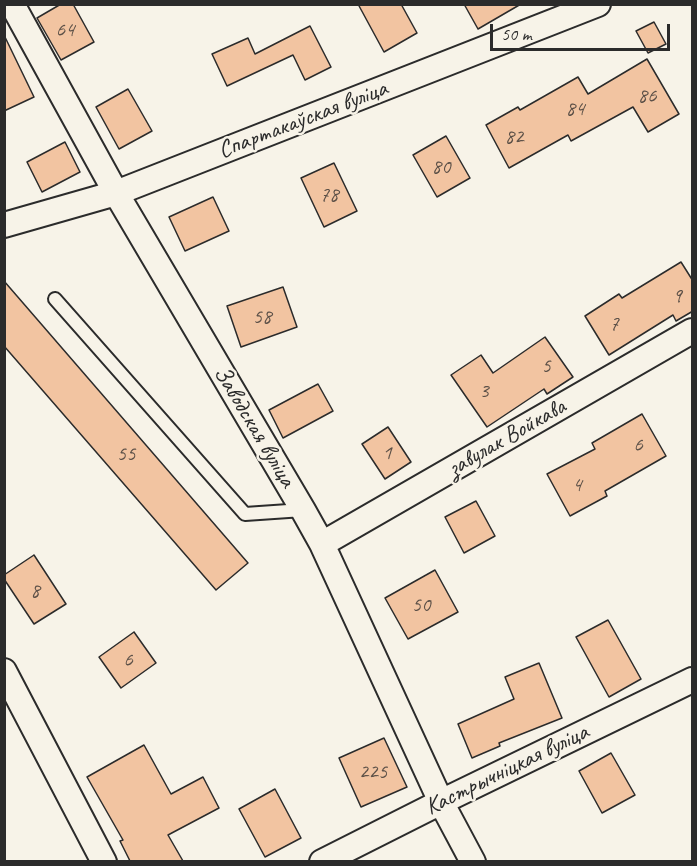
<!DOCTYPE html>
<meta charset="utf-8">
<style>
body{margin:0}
#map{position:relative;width:697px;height:866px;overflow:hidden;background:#f7f3e8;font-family:Caveat,sans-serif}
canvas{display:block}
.frame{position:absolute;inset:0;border:6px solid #2b2b2b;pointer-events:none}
.scale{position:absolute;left:490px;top:24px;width:180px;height:27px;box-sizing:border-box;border:3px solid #2b2b2b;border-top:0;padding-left:8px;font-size:18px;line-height:21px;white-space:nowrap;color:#2b2b2b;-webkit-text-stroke:4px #f7f3e8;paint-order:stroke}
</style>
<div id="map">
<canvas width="697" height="866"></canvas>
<div class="frame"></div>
<div class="scale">50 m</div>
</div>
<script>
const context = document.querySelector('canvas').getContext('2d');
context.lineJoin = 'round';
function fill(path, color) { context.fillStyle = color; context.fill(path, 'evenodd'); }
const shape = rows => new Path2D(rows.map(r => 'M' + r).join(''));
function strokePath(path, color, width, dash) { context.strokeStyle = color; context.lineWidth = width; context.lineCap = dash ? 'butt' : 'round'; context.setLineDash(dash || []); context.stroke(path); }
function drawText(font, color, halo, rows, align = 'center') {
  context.font = font + ' Caveat,sans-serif'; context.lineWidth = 5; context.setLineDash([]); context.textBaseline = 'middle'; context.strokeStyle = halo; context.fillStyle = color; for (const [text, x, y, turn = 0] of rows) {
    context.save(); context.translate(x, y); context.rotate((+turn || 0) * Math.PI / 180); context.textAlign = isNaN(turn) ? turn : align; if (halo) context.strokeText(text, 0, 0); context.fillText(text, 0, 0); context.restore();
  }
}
const building = shape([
 [61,4,73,4,94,42,61,60,37,18,61,4],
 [358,4,401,4,417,33,384,52,358,4],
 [464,4,521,4,478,29,464,4],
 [654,22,666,44,648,53,636,31,654,22],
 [310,26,331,67,305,80,293,55,227,86,212,54,248,38,255,54,310,26],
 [4,35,34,97,4,111,4,35],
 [647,59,679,114,648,132,633,107,571,141,568,135,509,168,486,125,518,107,520,110,578,77,588,94,647,59],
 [128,89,152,131,119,149,96,107,128,89],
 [446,136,470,178,437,197,413,155,446,136],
 [65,142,80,172,42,192,27,162,65,142],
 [334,163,357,211,324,227,301,178,334,163],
 [213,197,229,231,185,251,169,217,213,197],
 [681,262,693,281,693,311,676,321,673,315,609,355,585,316,619,294,622,298,681,262],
 [4,281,248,563,216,590,4,346,4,281],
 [283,287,297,327,241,347,227,306,283,287],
 [545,337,573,377,547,394,544,389,487,427,451,375,481,355,493,373,545,337],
 [318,384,333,411,283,438,269,410,318,384],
 [642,414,666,456,605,491,607,496,570,516,547,474,595,449,592,443,642,414],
 [388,427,411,462,385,479,362,444,388,427],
 [476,501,495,536,464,553,445,517,476,501],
 [34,555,66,604,34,624,4,579,4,575,34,555],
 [435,570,458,612,408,639,385,598,435,570],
 [608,620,641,679,609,697,576,637,608,620],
 [134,632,156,663,121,688,99,657,134,632],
 [539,663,562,718,499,743,500,746,472,758,458,724,514,699,505,677,539,663],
 [384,738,407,787,361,807,339,758,384,738],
 [144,745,171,794,203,777,219,808,168,835,183,861,130,861,120,841,123,840,87,777,144,745],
 [611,753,635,795,602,813,579,771,611,753],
 [275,789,301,838,265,857,239,809,275,789]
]);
fill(building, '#f2c4a1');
strokePath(building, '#2b2b2b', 1.5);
const lane = shape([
 [55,299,245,514,303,510]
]);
const street = shape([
 [12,4,116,193,303,510,322,544,441,802,473,862],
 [4,225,116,193,598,4],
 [322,544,692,331],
 [4,671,104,862],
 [322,862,441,802,692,680]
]);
strokePath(lane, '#2b2b2b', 16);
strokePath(street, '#2b2b2b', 28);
strokePath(lane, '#f7f3e8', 12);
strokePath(street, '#f7f3e8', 24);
drawText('21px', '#5d5148', null, [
 ["64",65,30],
 ["86",647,96],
 ["84",575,109],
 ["82",514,137],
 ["80",441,167],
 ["78",329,195],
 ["9",677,296],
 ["58",262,317],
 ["7",614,324],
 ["5",546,366],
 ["3",484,391],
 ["6",638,445],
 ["1",387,453],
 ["55",126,454],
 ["4",577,485],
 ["8",35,591],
 ["50",421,605],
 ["6",128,660],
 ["225",373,772]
]);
drawText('24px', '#2b2b2b', '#f7f3e8', [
 ["Спартакаўская вуліца",303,120,-21],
 ["Заводская вуліца",254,427,59],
 ["завулак Войкава",507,438,-30],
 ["Кастрычніцкая вуліца",507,770,-26]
]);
</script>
